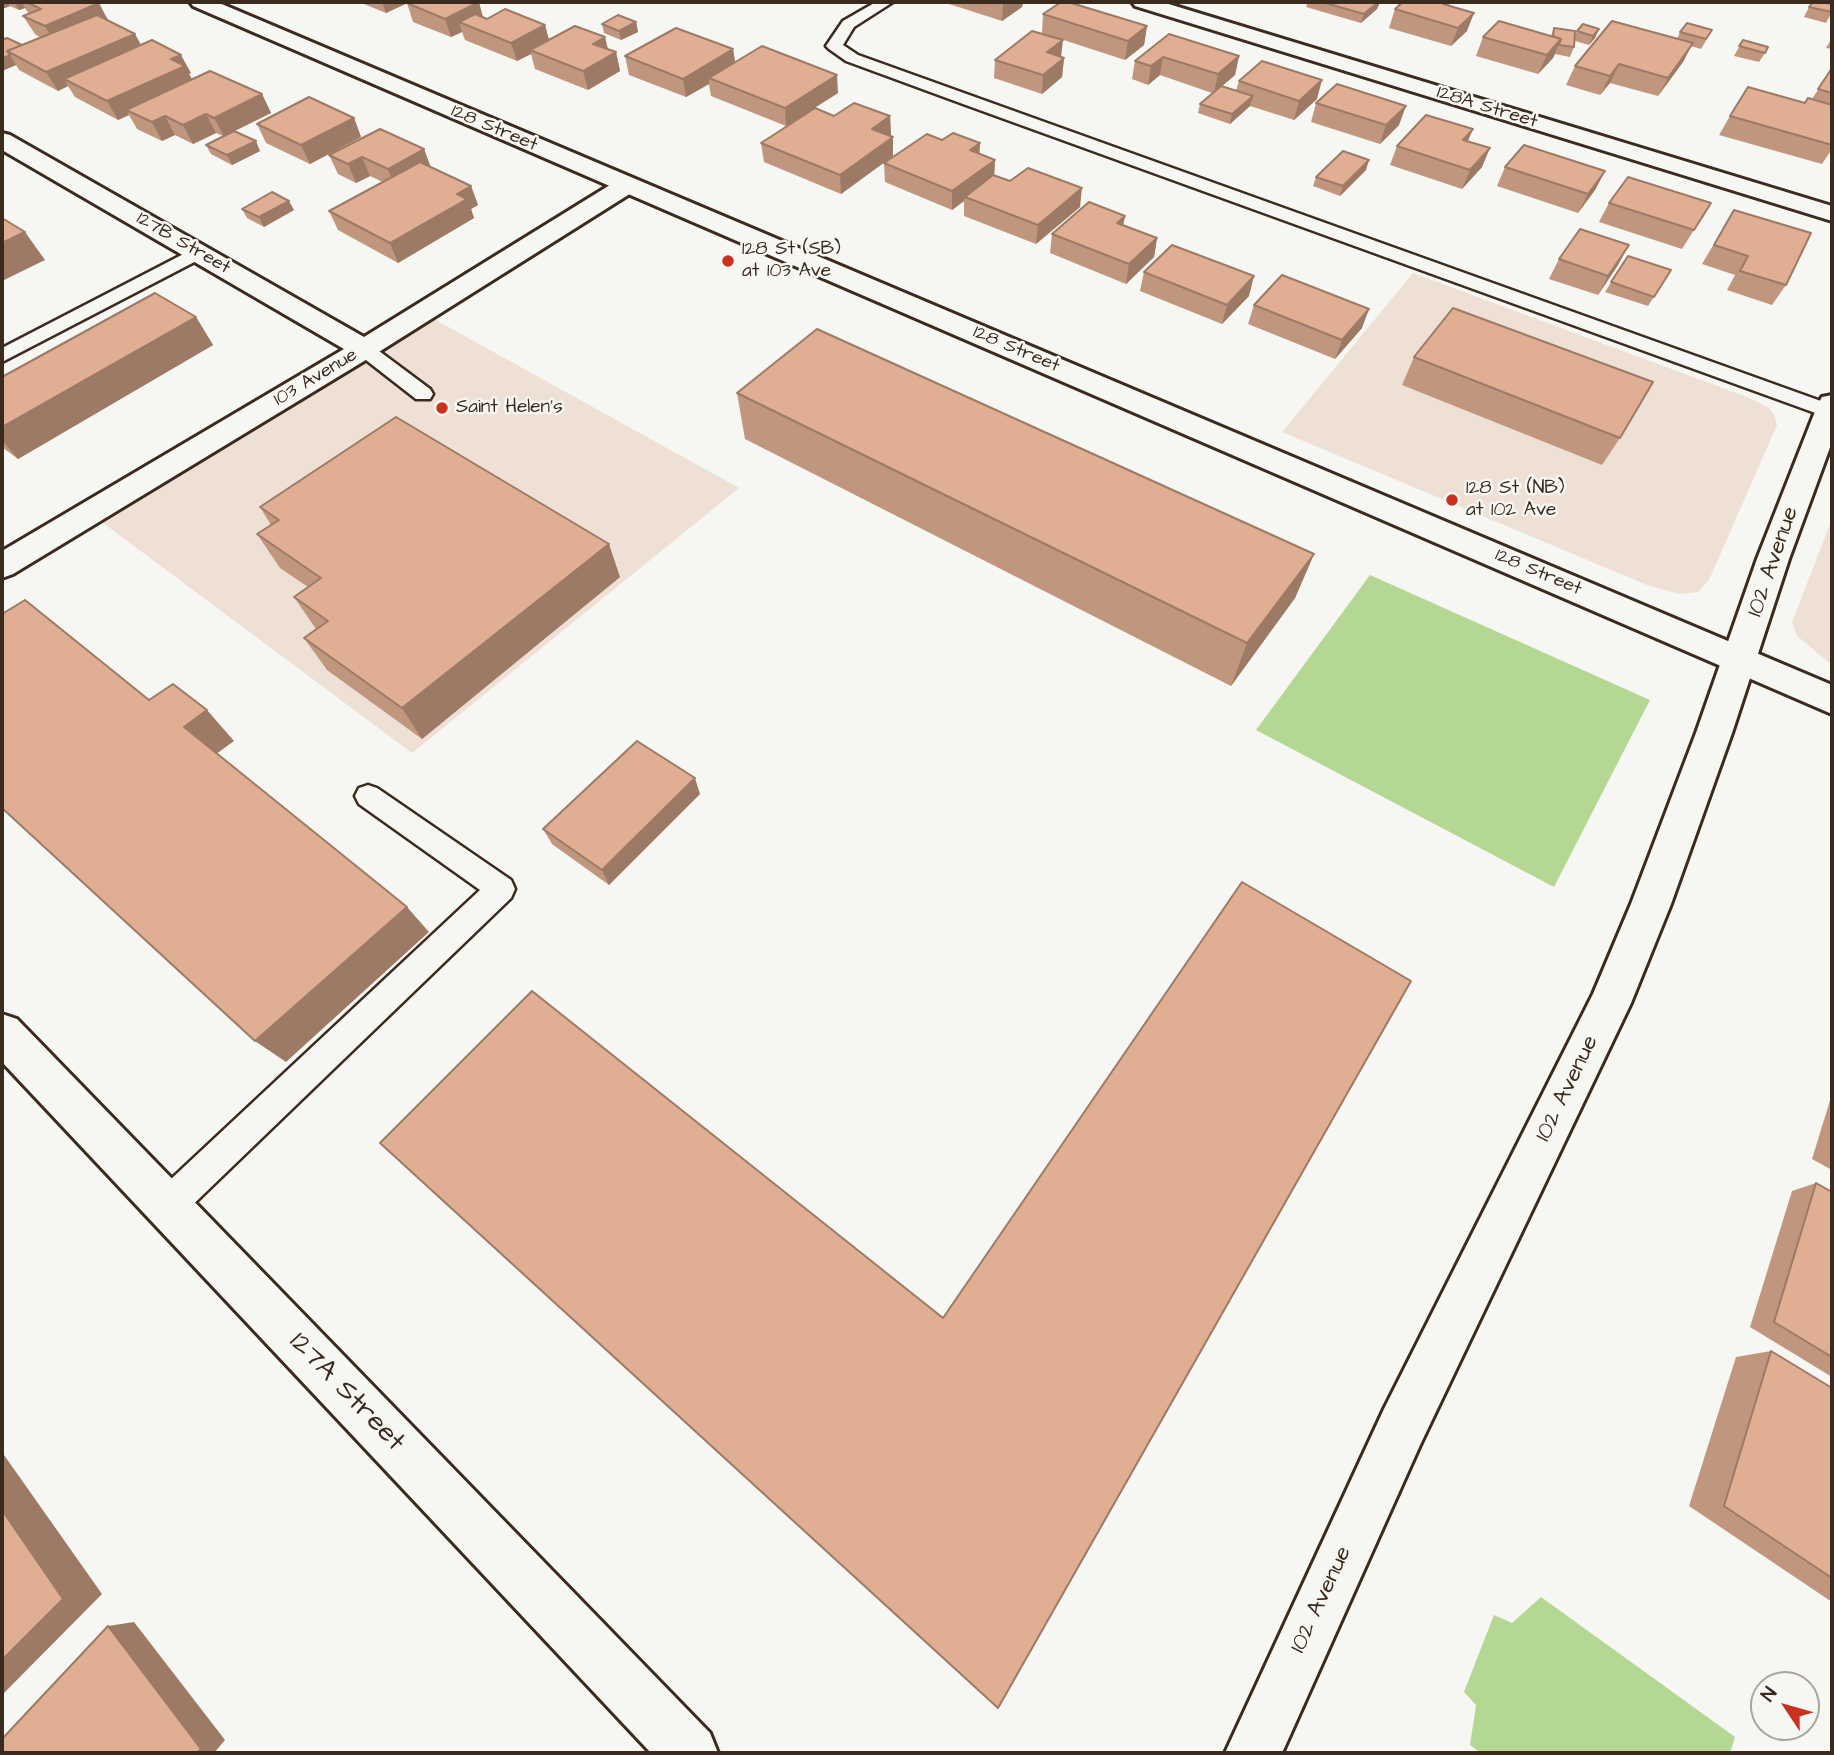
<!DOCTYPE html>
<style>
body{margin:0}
#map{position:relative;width:1834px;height:1755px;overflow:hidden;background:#f6f6f2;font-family:"Architects Daughter",sans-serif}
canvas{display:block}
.frame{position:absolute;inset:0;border:4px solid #3b2a1e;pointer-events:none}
.north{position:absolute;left:1750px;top:1671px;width:70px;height:70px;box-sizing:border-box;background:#f6f6f2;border:2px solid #aba49d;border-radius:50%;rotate:306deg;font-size:19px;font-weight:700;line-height:28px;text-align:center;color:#3b2a1e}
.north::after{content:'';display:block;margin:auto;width:24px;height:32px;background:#c8321e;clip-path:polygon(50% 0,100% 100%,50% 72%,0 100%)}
</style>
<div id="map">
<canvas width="1834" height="1755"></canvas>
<div class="frame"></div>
<div class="north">N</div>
</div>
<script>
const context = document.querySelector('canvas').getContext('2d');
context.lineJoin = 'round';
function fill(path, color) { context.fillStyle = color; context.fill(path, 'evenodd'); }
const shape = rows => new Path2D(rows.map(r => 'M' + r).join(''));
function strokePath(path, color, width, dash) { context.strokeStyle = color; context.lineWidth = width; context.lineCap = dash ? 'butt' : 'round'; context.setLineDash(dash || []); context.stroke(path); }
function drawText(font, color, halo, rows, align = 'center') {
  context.font = font + ' "Architects Daughter",sans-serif'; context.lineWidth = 5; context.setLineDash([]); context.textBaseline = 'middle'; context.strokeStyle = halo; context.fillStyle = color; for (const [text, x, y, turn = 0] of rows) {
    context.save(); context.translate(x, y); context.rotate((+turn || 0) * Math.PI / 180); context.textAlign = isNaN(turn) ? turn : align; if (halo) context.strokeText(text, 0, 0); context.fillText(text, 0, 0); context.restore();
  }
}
fill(shape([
 [1413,273,1747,397,1769,408,1774,414,1777,425,1709,580,1698,592,1679,594,1647,585,1282,432],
 [434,319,739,488,412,753,103,523],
 [1832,519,1832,665,1797,636,1792,622]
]), '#efe0d5');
fill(shape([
 [1370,575,1650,700,1554,887,1256,730],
 [1541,1597,1735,1737,1730,1753,1481,1753,1470,1745,1476,1705,1464,1692,1494,1615,1512,1623]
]), '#b4d893');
const service = shape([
 [876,2,893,2,854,27,843,45,858,55,1832,405,1832,419,963,104,846,61,829,49,826,46,843,21,876,2],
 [197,247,206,253,204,257,2,362,2,348,197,247],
 [364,343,371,345,430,389,433,394,430,399,416,399,357,353,354,349,357,345,364,343],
 [368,785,377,788,511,880,515,889,511,898,179,1218,167,1222,155,1218,151,1206,155,1194,480,890,359,804,355,796,359,788,368,785]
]);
const minor = shape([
 [1132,2,1162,2,1832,206,1832,221,1135,6,1132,2],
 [2,133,10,135,364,337,618,180,627,178,636,180,639,185,636,190,374,355,13,574,2,578,2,551,344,349,2,150,2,133],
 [1832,395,1832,442,1789,559,1732,733,1671,904,1631,1003,1420,1445,1282,1753,1225,1753,1384,1409,1593,994,1631,904,1696,733,1757,559,1818,404,1822,397,1832,395],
 [2,1014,17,1019,710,1733,718,1753,651,1753,2,1062,2,1014]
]);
const secondary = shape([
 [190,2,217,2,1832,685,1832,714,193,6,190,2]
]);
strokePath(service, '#3b2a1e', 5);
strokePath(minor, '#3b2a1e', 6);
strokePath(secondary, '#3b2a1e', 6);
fill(service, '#f6f6f2');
fill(minor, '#f6f6f2');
fill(secondary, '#f6f6f2');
fill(shape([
 [2,2,96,2,109,21,141,45,191,73,189,74,192,79,262,94,271,113,235,131,260,151,232,165,211,154,206,145,223,136,216,133,193,144,175,135,162,141,137,129,129,115,118,120,75,97,68,86,58,91,19,70,16,65,2,71,2,40,22,45,41,38,35,34,23,16,29,14,25,8,19,10,10,6,2,9],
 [359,2,477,2,483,17,487,19,545,25,549,40,605,37,608,49,616,52,620,71,588,90,535,69,531,54,517,61,465,40,462,32,451,37,413,22,407,3,386,13],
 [943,2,1023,2,1022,7,1002,21],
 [1308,2,1380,2,1377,9,1361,23,1306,7],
 [1389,2,1450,2,1449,6,1467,31,1451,46,1389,28,1395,9,1400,5],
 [1809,7,1832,12,1826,23,1804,17],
 [1043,14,1147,26,1144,45,1125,60,1042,33],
 [636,22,638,32,621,40,604,33,602,24],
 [1554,28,1575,35,1577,31,1599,29,1595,38,1589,45,1575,41,1574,47,1570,57,1555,54,1553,58,1538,74,1476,56,1483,37,1551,36],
 [1680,32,1707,39,1701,49,1691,46,1683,62,1658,96,1610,83,1600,95,1566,85,1575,66,1677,39],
 [1169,34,1239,56,1235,75,1222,86,1236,91,1239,81,1317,99,1294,120,1250,106,1230,124,1198,113,1200,104,1212,93,1160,75,1148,85,1132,79,1135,61],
 [1832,38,1832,49,1826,48],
 [1743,40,1765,53,1759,62,1734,56],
 [733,49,735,62,838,93,786,126,711,96,709,84,686,97,629,75,625,56],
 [1064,58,1062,77,1042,94,994,78,995,60],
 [1832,68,1832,149,1822,164,1719,135,1730,116,1804,103,1808,98,1812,99],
 [1316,103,1399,125,1380,144,1311,122],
 [834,116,890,116,891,135,890,136,893,137,893,156,841,194,764,162,761,143],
 [354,118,361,137,310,164,266,143,257,124],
 [1473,129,1467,141,1482,167,1462,189,1390,165,1397,146],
 [942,140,980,143,979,153,995,160,994,175,1080,207,1036,244,964,216,964,201,952,210,885,182,884,163],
 [424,149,430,166,471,186,478,205,471,209,474,218,398,263,338,230,329,211,383,182,370,176,356,183,338,174,329,155],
 [1505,167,1605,171,1595,190,1578,213,1497,186],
 [1366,170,1340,196,1313,186,1316,177],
 [1609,203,1711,203,1682,249,1599,222],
 [242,209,294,210,264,227,247,218],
 [1734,210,1786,285,1772,305,1727,290,1735,275,1702,264],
 [1125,216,1123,225,1157,238,1154,257,1126,284,1050,253,1052,234],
 [1628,256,1671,270,1648,306,1605,292],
 [1559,259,1618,265,1598,295,1549,279],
 [1144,272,1249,296,1222,324,1140,291],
 [1254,305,1362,328,1335,359,1248,324],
 [196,317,213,345,18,459,2,447,2,377],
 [1414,357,1620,438,1602,465,1402,385],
 [737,393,1314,554,1295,598,1231,686,745,439],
 [260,507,620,577,422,739,327,670,304,638,316,629,294,597,308,587,280,568,257,534,271,525],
 [700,794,609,885,552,844,543,829],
 [1832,1094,1832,1170,1812,1159],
 [1816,1183,1832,1192,1832,1377,1750,1327,1792,1191],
 [1771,1351,1832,1388,1832,1602,1689,1506,1736,1357]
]), '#c1967e');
fill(shape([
 [2,2,7,2,10,6,2,9],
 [14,2,22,2,25,8,19,10],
 [382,2,410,2,386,13],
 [479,2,484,21,459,22,462,32,451,37,445,19],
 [1004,2,1023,2,1022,7,1002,21,1003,3],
 [1378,2,1380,2,1377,9,1361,23,1364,14],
 [99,3,109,22,56,45,45,26],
 [1474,13,1467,31,1451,46,1458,28],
 [636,22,638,32,621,40,619,31],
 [545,25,550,44,530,50,531,54,517,61,511,43],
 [1147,26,1144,45,1125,60,1128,41],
 [1599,29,1595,38,1589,45,1593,36],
 [135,34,145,52,64,79,68,86,58,91,46,72],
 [605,37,609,56,593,44],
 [1561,39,1553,58,1538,74,1547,55],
 [1063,40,1061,58,1047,52],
 [1693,43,1683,62,1658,96,1668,78],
 [733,49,736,68,709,78,709,84,686,97,683,79],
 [616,52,620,71,588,90,583,71],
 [10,55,16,65,2,71,2,59],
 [181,55,191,73,189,74,195,85,126,110,129,115,118,120,107,101,171,59],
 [1239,56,1235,75,1214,93,1218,74],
 [1163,57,1160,75,1148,85,1151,66],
 [1064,58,1062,77,1042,94,1043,75],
 [1619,64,1610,83,1600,95,1610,76],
 [837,75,838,93,786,126,785,108],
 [1322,80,1317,99,1294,120,1299,101],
 [262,94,271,113,224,136,214,118],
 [1253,96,1250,106,1230,124,1232,114],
 [1406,106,1399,125,1380,144,1386,125],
 [206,114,216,133,193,144,183,125],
 [165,116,175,135,162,141,152,122],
 [890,116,891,135,872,148,872,129],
 [354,118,361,137,310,164,301,145],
 [1473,129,1465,148,1463,140],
 [893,137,893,156,841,194,840,175],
 [256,141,260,151,232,165,227,155],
 [980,143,979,162,970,150],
 [1490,148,1482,167,1462,189,1470,170],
 [424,149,431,168,395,188,388,169],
 [362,157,370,176,356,183,348,164],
 [995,160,994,179,965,197,964,201,952,210,952,191],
 [1369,160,1366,170,1340,196,1343,186],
 [1605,171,1595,190,1578,213,1588,194],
 [471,186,478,205,471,209,474,218,398,263,390,243,457,194],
 [1082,188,1080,207,1036,244,1038,225],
 [289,201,294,210,264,227,259,217],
 [1125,216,1121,235,1117,223],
 [25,232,45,260,2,281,2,243],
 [1157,238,1154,257,1126,284,1129,264],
 [1629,245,1618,265,1598,295,1608,276],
 [1254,276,1249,296,1222,324,1227,305],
 [1369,309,1362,328,1335,359,1342,340],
 [196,317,213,345,18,459,2,440,2,427],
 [609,544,620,577,422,739,402,708],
 [1314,554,1295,598,1231,686,1247,643],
 [207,710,234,741,212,757,184,727],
 [695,778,700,794,609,885,602,870],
 [407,907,429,932,286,1062,255,1041],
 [2,1455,4,1455,102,1594,4,1693,2,1693],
 [134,1622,225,1740,214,1753,197,1753,108,1626]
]), '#9d7a66');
const building = shape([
 [26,2,96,2,99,3,45,26,23,16,41,9,26,2],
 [410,2,479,2,445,19,407,3,410,2],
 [1061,2,1068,2,1147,26,1128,41,1043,14,1061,2],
 [1322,2,1378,2,1364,14,1322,2],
 [1403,2,1445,2,1443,4,1474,13,1458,28,1395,9,1403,2],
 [1813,2,1822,2,1832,4,1832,12,1809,7,1813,2],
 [505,9,545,25,511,43,459,22,475,14,487,19,505,9],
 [97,15,135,34,46,72,7,51,97,15],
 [618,15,636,22,619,31,602,24,618,15],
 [1499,21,1561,39,1547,55,1483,37,1499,21],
 [1612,21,1693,43,1668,78,1619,64,1610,76,1575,66,1612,21],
 [1687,23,1712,30,1706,39,1680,32,1687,23],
 [1583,24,1599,29,1593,36,1577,31,1583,24],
 [575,26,605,37,593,44,616,52,583,71,530,50,575,26],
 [676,28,733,49,683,79,625,56,676,28],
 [1554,28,1575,31,1574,47,1559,45,1561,39,1553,36,1554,28],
 [1032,31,1063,40,1047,52,1064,58,1043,75,995,60,1032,31],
 [1169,34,1239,56,1218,74,1163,57,1151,66,1135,61,1169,34],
 [7,38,22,45,7,51,10,55,2,59,2,40,7,38],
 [152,40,181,55,171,59,185,66,107,101,64,79,152,40],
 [1743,40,1768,47,1765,53,1739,46,1743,40],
 [762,46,837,75,785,108,709,78,762,46],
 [1262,61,1322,80,1299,101,1239,81,1262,61],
 [1832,68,1832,93,1818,89,1832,68],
 [210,71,262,94,214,118,206,114,183,125,165,116,152,122,126,110,210,71],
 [1337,84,1406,106,1386,125,1316,103,1337,84],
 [1221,86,1253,96,1232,114,1200,104,1221,86],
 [1748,87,1805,103,1808,98,1832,105,1832,145,1730,116,1748,87],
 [309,97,354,118,301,145,257,124,309,97],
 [854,103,890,116,872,129,893,137,840,175,761,143,815,108,834,116,854,103],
 [1426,115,1473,129,1463,140,1490,148,1470,170,1397,146,1426,115],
 [380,129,424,149,388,169,362,157,348,164,329,155,380,129],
 [234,131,256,141,227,155,206,145,234,131],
 [953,133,980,143,970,150,995,160,952,191,884,163,927,134,942,140,953,133],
 [1524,145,1605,171,1588,194,1505,167,1524,145],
 [1343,151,1369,160,1343,186,1316,177,1343,151],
 [420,162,471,186,457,194,467,199,390,243,329,211,420,162],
 [1028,168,1082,188,1038,225,965,197,993,175,1010,181,1028,168],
 [1628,177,1711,203,1694,230,1609,203,1628,177],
 [272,192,289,201,259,217,242,209,272,192],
 [1089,202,1125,216,1117,223,1157,238,1129,264,1052,234,1089,202],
 [1734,210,1811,233,1786,285,1740,271,1748,256,1714,245,1734,210],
 [2,218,25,232,2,243,2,218],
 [1580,229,1629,245,1608,276,1559,259,1580,229],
 [1172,245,1254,276,1227,305,1144,272,1172,245],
 [1628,256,1671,270,1654,297,1611,282,1628,256],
 [1282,275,1369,309,1342,340,1254,305,1282,275],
 [155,293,196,317,2,427,2,377,155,293],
 [1453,308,1653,382,1620,438,1414,357,1453,308],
 [817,329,1314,554,1247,643,737,393,817,329],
 [396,417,609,544,402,708,304,638,328,621,294,597,321,578,257,534,279,520,260,507,396,417],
 [25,600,149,700,173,684,207,710,184,727,407,907,255,1041,2,808,2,614,25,600],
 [637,741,695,778,602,870,543,829,637,741],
 [1242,882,1411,981,998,1708,380,1143,532,991,943,1318,1242,882],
 [1816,1183,1832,1192,1832,1357,1774,1322,1816,1183],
 [1771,1351,1832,1388,1832,1578,1724,1506,1771,1351],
 [2,1510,63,1599,2,1660,2,1510],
 [108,1626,201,1749,197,1753,5,1753,2,1749,2,1739,108,1626]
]);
fill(building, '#e0ae92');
strokePath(building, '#9d7a66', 2);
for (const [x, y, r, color] of [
 [728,261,7,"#c8321e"],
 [442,408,7,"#c8321e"],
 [1452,500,7,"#c8321e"]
]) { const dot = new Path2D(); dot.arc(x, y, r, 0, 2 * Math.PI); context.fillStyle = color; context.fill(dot); strokePath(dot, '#f6f6f2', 2.5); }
drawText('19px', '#3b2a1e', '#f6f6f2', [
 ["128A Street",1487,108,17],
 ["128 Street",494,129,23],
 ["127B Street",183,244,30],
 ["128 Street",1016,350,23],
 ["103 Avenue",316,378,-31],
 ["128 Street",1538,573,23]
]);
drawText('19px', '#3b2a1e', '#f6f6f2', [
 ["128 St (SB)",742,250],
 ["at 103 Ave",742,272],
 ["Saint Helen's",456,408],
 ["128 St (NB)",1466,489],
 ["at 102 Ave",1466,511]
], 'left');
drawText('23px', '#3b2a1e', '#f6f6f2', [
 ["102 Avenue",1774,562,-71],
 ["102 Avenue",1568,1089,-64],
 ["102 Avenue",1322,1600,-65]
]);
drawText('28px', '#3b2a1e', '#f6f6f2', [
 ["127A Street",346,1393,46]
]);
</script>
